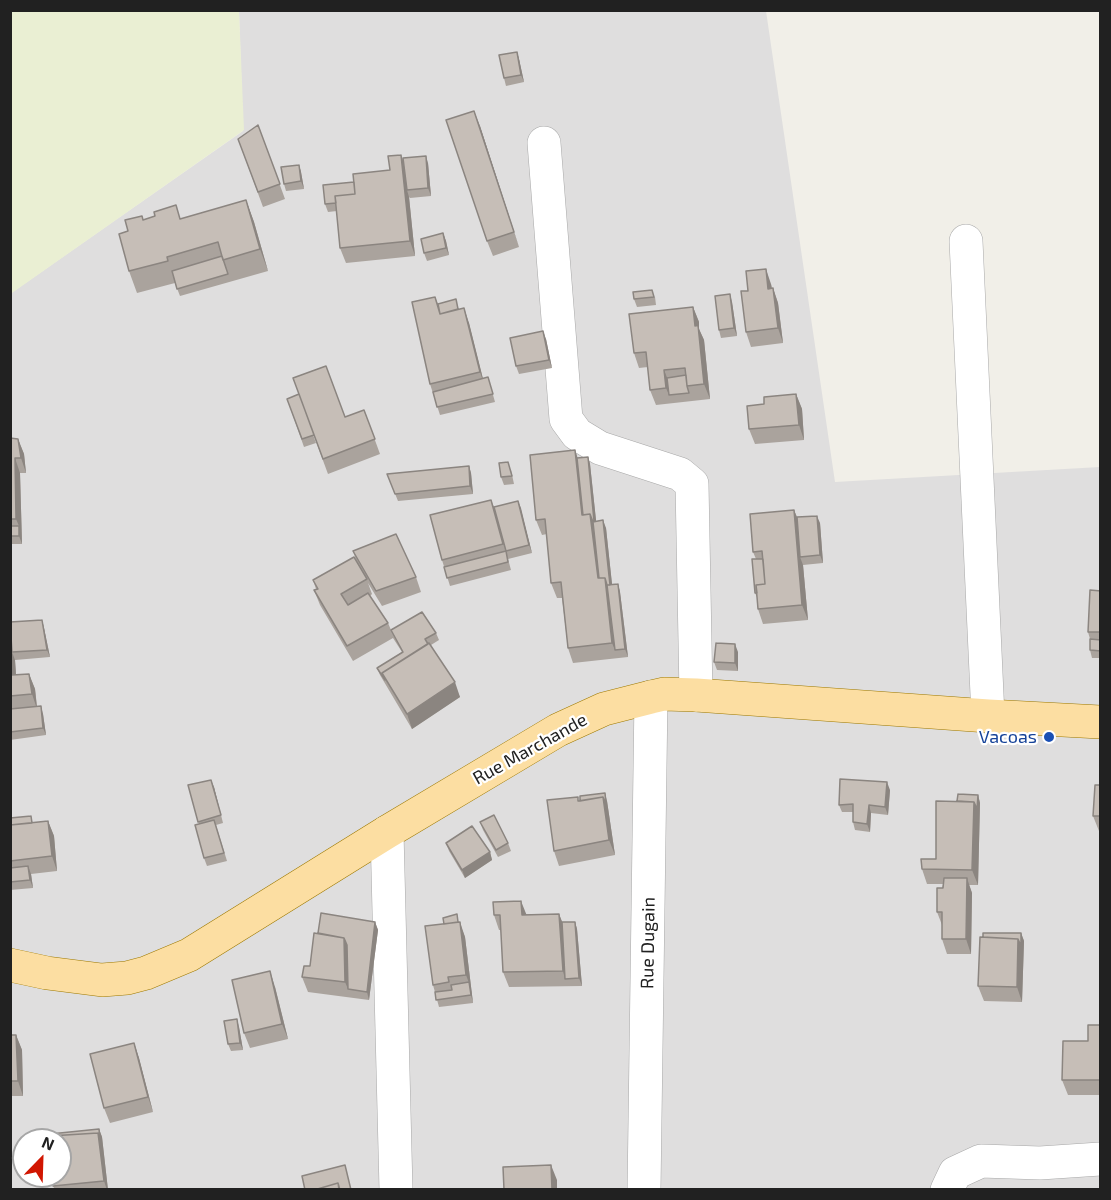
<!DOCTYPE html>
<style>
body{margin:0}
#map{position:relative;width:1111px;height:1200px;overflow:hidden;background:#f1efe8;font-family:"Exo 2",sans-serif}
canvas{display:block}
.frame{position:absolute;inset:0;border:12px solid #212121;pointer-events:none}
.north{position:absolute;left:12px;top:1128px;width:60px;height:60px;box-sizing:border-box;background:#fff;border:2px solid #a6a6a6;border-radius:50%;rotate:23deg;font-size:16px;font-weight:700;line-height:24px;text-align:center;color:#212121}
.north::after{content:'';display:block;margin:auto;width:21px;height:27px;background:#d11601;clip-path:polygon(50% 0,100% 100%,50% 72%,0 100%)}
</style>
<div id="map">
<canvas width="1111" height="1200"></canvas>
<div class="frame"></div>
<div class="north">N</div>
</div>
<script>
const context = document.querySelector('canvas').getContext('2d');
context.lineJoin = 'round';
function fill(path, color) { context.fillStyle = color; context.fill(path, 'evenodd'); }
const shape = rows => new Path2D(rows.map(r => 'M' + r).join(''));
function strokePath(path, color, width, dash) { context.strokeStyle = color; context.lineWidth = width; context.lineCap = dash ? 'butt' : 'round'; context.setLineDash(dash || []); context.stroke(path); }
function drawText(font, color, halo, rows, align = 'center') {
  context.font = font + ' "Exo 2",sans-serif'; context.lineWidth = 4.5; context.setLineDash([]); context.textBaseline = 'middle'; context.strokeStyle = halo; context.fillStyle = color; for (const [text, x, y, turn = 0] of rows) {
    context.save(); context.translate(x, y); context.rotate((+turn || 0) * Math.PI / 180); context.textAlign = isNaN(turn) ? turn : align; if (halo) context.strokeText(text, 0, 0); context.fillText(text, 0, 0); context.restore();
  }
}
fill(shape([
 [239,11,766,11,835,482,1100,467,1100,1189,11,1190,11,293,243,131],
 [24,1140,60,1140,60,1176,24,1176]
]), '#dfdede');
fill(shape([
 [11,10,239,11,244,130,12,293,10,293]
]), '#eaefd3');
const minor = shape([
 [544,143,566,419,577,434,600,448,680,474,692,484,696,695],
 [966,241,988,716],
 [387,832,396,1190],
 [644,1190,651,697],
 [947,1190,955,1173,981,1161,1040,1163,1100,1159]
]);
const major = shape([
 [10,965,47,973,102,980,127,978,146,973,189,955,387,832,558,730,604,709,651,697,664,694,696,695,988,716,1100,722]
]);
strokePath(minor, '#a8a8a8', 34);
strokePath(major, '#9d7901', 34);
strokePath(minor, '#fff', 33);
strokePath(major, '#fcdea2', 33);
fill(shape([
 [517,52,519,59,524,82,506,86,504,78],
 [258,125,285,199,263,207,238,139],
 [480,126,519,247,493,256,487,241],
 [401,155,404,164,428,163,431,196,410,198,409,197,415,256,346,263,340,248,337,211,328,212,325,204,354,182,390,170],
 [299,165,301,172,304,189,286,191,284,184],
 [246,200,254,222,268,271,180,296,175,283,137,293,129,271,143,220,181,219],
 [443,233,446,241,449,255,427,261,424,253],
 [771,284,772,288,773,288,778,303,783,343,751,347,746,332,748,291],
 [633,292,655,297,656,305,637,307,634,299],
 [435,297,438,304,459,309,469,323,483,379,488,377,495,402,440,415,430,384],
 [732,302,737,336,721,338,719,330],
 [693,307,699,322,699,329,704,340,710,399,656,405,650,390,648,367,639,368,634,353],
 [546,339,552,368,519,374,516,366],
 [326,366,345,417,364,410,380,454,328,474,301,401,316,443,304,447,287,399,299,394,293,378],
 [796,394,802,409,804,440,755,444,749,429,764,404],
 [10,438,18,439,24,454,26,473,20,473,22,544,10,544],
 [575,450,577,458,588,457,590,464,596,521,606,528,612,585,618,584,620,592,628,657,573,663,568,648,562,598,557,598,551,583,547,534,542,535,536,520],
 [469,466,471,473,473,494,398,501,387,474],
 [511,470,514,484,504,485,501,477],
 [491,500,494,507,518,501,532,553,508,559,511,570,450,586,442,560],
 [794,510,797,517,820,523,823,563,803,565,808,620,763,624,758,609,757,597,755,593,756,559,753,552],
 [353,551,416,577,421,592,382,606,368,583,372,594,370,596,388,623,391,630,436,633,439,640,431,645,460,697,412,729,380,675,377,668,402,652,393,638,353,661,320,605,314,590,316,589,313,580,357,563],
 [1101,591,1101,658,1092,658,1090,650,1090,639,1088,632],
 [42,620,44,628,50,657,15,660,16,675,29,674,35,689,37,706,43,714,46,735,10,740,10,622],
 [738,652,738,671,717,670,714,662],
 [188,785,214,787,223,823,216,825,227,861,207,866,204,858,199,824],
 [1101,785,1101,831,1099,831,1093,816],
 [890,790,888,815,871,813,870,832,855,830,853,822,853,812,842,812,839,805],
 [978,795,980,803,978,885,969,885,972,893,971,954,947,954,942,939,942,925,937,912,943,884,927,884,922,869,924,859,936,859,957,801],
 [579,801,607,801,615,855,559,866,554,851],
 [10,818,34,823,48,821,54,836,57,871,31,874,33,888,10,890],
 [480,822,508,843,511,851,498,857,483,830],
 [446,843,490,852,492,860,465,878,449,851],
 [559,914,562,922,575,922,577,929,582,986,509,987,503,972,501,930,499,930,494,915],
 [375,922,378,930,369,1000,308,992,302,977,310,966,318,933],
 [459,922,465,937,473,1003,439,1007,433,985],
 [1021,933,1024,941,1022,1002,984,1001,978,986],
 [275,987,288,1039,250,1048,244,1033],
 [1101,1025,1101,1095,1068,1095,1062,1080],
 [239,1027,243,1050,231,1051,228,1044],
 [10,1035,16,1035,22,1050,23,1096,10,1096],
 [134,1043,139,1058,153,1112,110,1123,104,1108],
 [99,1129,102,1137,108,1190,55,1190,53,1186]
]), '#aaa39d');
fill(shape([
 [517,52,519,59,524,82,521,75],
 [474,111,480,126,519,247,514,232],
 [401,155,406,170,407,190,409,197,415,256,410,241],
 [426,156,428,163,431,196,428,188],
 [299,165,301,172,304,189,301,181],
 [246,200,254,222,268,271,260,249],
 [443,233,446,241,449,255,446,248],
 [766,269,771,284,774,304,768,289],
 [773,288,778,303,783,343,778,328],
 [730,294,732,302,737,336,734,328],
 [693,307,699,322,699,329,704,340,710,399,704,384,695,326],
 [464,308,469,323,485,387,480,372],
 [543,331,546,339,552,368,549,360],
 [664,370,670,385,669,395,666,388],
 [796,394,802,409,804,440,799,425],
 [18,439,24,454,26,473,21,458],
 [575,450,580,465,586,522,582,515],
 [588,457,590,464,597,529,594,521],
 [15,458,20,473,22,544,19,536,19,526,16,519],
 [469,466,471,473,473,494,470,486],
 [518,501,521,508,532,553,529,545],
 [794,510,800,525,800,557,803,565,808,620,802,605],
 [590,514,595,529,600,586,598,578],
 [817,516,820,523,823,563,820,555],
 [603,520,606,528,613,593,610,585],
 [605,578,610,593,615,650,612,643],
 [618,584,620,592,628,657,625,649],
 [42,620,44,628,50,657,47,650],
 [10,624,12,652,15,660,17,690,12,675,10,658],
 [735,644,738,652,738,671,735,663],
 [29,674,35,689,37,709,32,694],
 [455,682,460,697,412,729,407,714],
 [41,706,43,714,46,735,43,728],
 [211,780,214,787,223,823,221,815],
 [887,782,890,790,888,815,885,807],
 [605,793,607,801,615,855,609,840,603,797],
 [978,795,980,803,978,885,972,870,974,802],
 [869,805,871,813,870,832,867,824],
 [48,821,54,836,57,871,52,856],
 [490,852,492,860,465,878,462,870],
 [28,866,31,874,33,888,30,880],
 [967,878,972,893,971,954,966,939],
 [521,901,527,916,522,915],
 [559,914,565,929,565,979,563,971],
 [375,922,378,930,369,1000,367,992],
 [460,922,465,937,473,1003,471,995,469,983,466,975],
 [575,922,577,929,582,986,579,978],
 [1021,933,1024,941,1022,1002,1017,987,1018,939],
 [344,938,350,953,348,989,345,982],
 [270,971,275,987,288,1039,282,1024],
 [237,1019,239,1027,243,1050,240,1043],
 [16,1035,22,1050,23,1096,18,1081],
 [134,1043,139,1058,153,1112,148,1097],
 [99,1129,102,1137,108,1190,107,1190,104,1181,98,1133],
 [551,1165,557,1180,557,1190,552,1190]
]), '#8b8580');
const building = shape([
 [517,52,521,75,504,78,499,55,517,52],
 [474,111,514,232,487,241,446,120,474,111],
 [258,125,280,184,258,192,238,139,258,125],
 [401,155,410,241,340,248,335,196,355,194,353,174,390,170,388,156,401,155],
 [426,156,428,188,407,190,403,158,426,156],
 [299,165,301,181,284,184,281,167,299,165],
 [354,182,355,194,335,196,336,203,325,204,323,185,354,182],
 [246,200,260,249,223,260,218,242,167,257,168,261,129,271,119,234,128,231,125,220,142,216,143,220,155,216,154,212,176,205,180,219,246,200],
 [443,233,446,248,424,253,421,239,443,233],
 [222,256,228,274,177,289,172,271,222,256],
 [766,269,768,289,773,288,778,328,746,332,741,291,748,291,746,271,766,269],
 [652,290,654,297,634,299,633,292,652,290],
 [730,294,734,328,719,330,715,296,730,294],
 [435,297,440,314,464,308,480,372,430,384,412,302,435,297],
 [456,299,458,309,440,314,438,304,456,299],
 [693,307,695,326,698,325,704,384,687,386,685,368,664,370,666,388,650,390,646,352,634,353,629,314,693,307],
 [543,331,549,360,516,366,510,338,543,331],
 [326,366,345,417,364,410,375,439,323,459,293,378,326,366],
 [686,375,687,386,689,393,669,395,667,378,686,375],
 [488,377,493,394,437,407,433,392,488,377],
 [299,394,314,435,302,439,287,399,299,394],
 [796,394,799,425,749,429,747,406,764,404,764,397,796,394],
 [10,438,18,439,21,458,15,458,16,519,10,519,10,438],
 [575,450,582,515,590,514,598,578,605,578,612,643,568,648,561,582,551,583,545,519,536,520,530,455,575,450],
 [588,457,594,521,593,522,590,514,583,515,577,458,588,457],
 [508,462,512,476,501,477,499,463,508,462],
 [469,466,470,486,395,494,387,474,469,466],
 [491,500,503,544,442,560,430,515,491,500],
 [518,501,529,545,506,551,494,507,518,501],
 [794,510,802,605,758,609,756,585,765,584,762,551,753,552,750,514,794,510],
 [817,516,820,555,800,557,797,517,817,516],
 [603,520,610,585,607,585,605,578,599,578,593,522,603,520],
 [10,526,19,526,19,536,10,536,10,526],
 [396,534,416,577,376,591,353,551,396,534],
 [506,551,508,562,447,578,444,567,506,551],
 [354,557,367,579,341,594,348,605,368,593,388,623,347,646,314,590,318,589,313,580,354,557],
 [752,559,763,559,765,584,756,585,757,593,755,593,752,559],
 [618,584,625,649,615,650,607,585,618,584],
 [1090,590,1101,591,1101,632,1088,632,1090,590],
 [422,612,436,633,425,639,428,644,382,673,385,680,377,668,403,652,391,630,422,612],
 [42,620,47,650,12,652,10,622,42,620],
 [1090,639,1101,640,1101,651,1090,650,1090,639],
 [429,643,455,682,407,714,382,673,429,643],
 [716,643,735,644,735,663,714,662,716,643],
 [10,658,12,675,29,674,32,694,10,696,10,658],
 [41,706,43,728,10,732,10,709,41,706],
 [840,779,887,782,885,807,869,805,867,824,853,822,853,804,839,805,840,779],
 [211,780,221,815,198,822,188,785,211,780],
 [1095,785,1101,785,1101,816,1093,816,1095,785],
 [605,793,606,804,603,797,580,801,580,796,605,793],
 [958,794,978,795,977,809,974,802,957,801,958,794],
 [578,797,578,801,603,797,609,840,554,851,547,800,578,797],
 [936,801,974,802,972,870,922,869,921,859,936,859,936,801],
 [494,815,508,843,496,850,480,822,494,815],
 [31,816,32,823,10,825,10,818,31,816],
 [214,820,224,853,204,858,195,825,214,820],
 [48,821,52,856,10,861,10,825,48,821],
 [472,826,490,852,462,870,446,843,472,826],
 [28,866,30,880,10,882,10,868,28,866],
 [944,878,967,878,966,939,942,939,942,912,937,912,937,888,943,888,944,878],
 [521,901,522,915,559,914,563,971,503,972,500,915,494,915,493,902,521,901],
 [321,913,375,922,367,992,348,989,347,945,344,938,318,933,321,913],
 [457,914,458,922,444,924,443,918,457,914],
 [460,922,466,975,448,977,449,982,433,985,425,926,460,922],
 [562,922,575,922,579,978,565,979,562,922],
 [314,933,344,938,345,982,302,977,304,966,310,966,314,933],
 [983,933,1021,933,1021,946,1018,939,983,937,983,933],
 [980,937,1018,939,1017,987,978,986,980,937],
 [270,971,282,1024,244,1033,232,980,270,971],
 [469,982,471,995,436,1000,435,992,452,990,451,985,469,982],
 [237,1019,240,1043,228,1044,224,1021,237,1019],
 [1088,1025,1101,1025,1101,1080,1062,1080,1063,1041,1088,1041,1088,1025],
 [10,1035,16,1035,18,1081,10,1081,10,1035],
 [134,1043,148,1097,104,1108,90,1054,134,1043],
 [99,1129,100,1140,98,1133,50,1136,50,1134,99,1129],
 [98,1133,104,1181,53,1186,53,1176,60,1176,60,1140,49,1140,49,1136,98,1133],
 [345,1165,351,1190,340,1190,338,1183,314,1190,305,1190,302,1176,345,1165],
 [551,1165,552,1190,504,1190,503,1167,551,1165],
 [338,1183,339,1190,314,1190,338,1183]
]);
fill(building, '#c6beb7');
strokePath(building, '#8b8580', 1.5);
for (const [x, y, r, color] of [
 [1049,737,6,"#1a4fb4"]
]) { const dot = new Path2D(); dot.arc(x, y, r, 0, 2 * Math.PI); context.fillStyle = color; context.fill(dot); strokePath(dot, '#fff', 2); }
drawText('18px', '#164399', '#fff', [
 ["Vacoas",1037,737]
], 'right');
drawText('18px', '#212121', '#fff', [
 ["Rue Marchande",530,749,-29],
 ["Rue Dugain",648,943,-89]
]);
</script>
